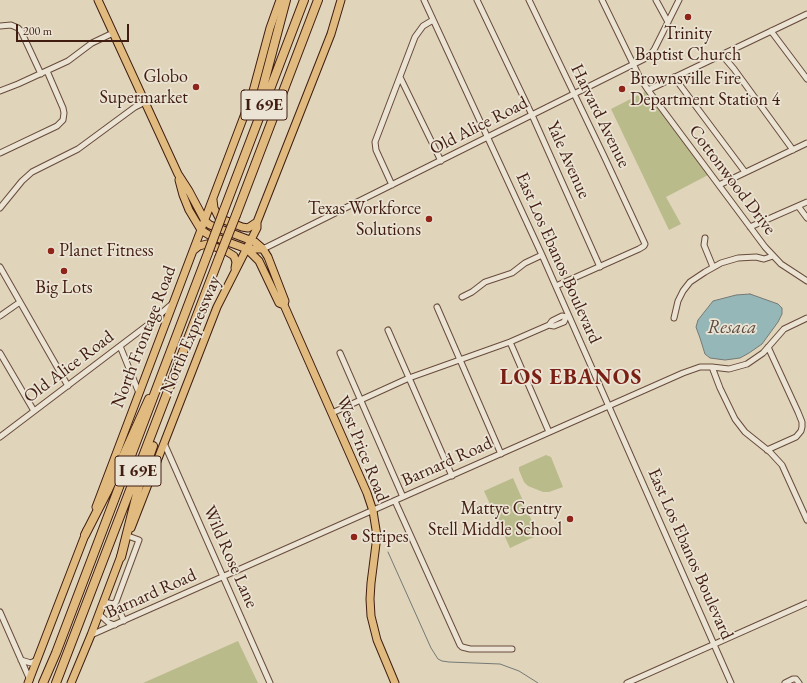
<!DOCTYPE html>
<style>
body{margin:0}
#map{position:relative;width:807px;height:683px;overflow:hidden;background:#e0d4bb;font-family:"EB Garamond",serif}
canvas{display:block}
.scale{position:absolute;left:16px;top:24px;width:113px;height:18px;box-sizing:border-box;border:2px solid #401d10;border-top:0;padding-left:5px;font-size:12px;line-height:14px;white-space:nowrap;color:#401d10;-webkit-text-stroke:3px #ebe3d3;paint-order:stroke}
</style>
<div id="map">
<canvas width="807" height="683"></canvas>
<div class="scale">200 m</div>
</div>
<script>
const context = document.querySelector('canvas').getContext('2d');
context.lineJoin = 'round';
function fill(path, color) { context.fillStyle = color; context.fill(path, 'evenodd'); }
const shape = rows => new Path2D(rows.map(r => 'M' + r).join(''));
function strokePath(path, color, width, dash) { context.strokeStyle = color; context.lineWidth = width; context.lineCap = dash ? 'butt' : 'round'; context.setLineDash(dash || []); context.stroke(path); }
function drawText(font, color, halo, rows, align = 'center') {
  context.font = font + ' "EB Garamond",serif'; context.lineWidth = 3.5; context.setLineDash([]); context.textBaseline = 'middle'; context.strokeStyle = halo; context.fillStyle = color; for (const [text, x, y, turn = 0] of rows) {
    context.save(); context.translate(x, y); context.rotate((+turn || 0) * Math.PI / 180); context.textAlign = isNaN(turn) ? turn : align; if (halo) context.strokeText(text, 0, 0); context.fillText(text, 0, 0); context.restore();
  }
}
fill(shape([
 [648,90,710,174,666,197,681,224,669,230,611,109],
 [546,455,551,457,563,487,549,492,543,492,528,486,524,482,519,470,519,467],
 [513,478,538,535,510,548,484,491],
 [238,641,258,683,143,683]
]), '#babb8b');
const water = shape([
 [750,294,778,304,782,308,782,314,778,322,762,344,749,353,740,358,725,360,710,358,705,354,700,338,696,327,698,320,713,301,736,295,750,294]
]);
fill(water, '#96b7b8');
strokePath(water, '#747975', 1);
strokePath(shape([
 [388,552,431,648,438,659,442,661,449,662,500,664,519,671,538,683]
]), '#747975', 1);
const minor = shape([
 [424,0,542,255,731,683],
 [477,0,532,115,600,267],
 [529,0,604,156,645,244,644,246,639,249,556,286],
 [602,0,640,78,648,90,765,247,781,264,807,281],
 [656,0,668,22],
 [0,26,11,25,18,28,21,31,41,74],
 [771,31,807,79],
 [722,55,734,69,793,150],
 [400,77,441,161],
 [674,77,745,172],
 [648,90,807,14],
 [0,91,18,84,68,61,92,43,113,33],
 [0,153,57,126,63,120,64,113,63,108,47,71],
 [392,185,376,150,375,142,415,37,423,26,433,20],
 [719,185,807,143],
 [798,206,807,218],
 [0,208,22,181,32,172,78,149,135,107,145,102],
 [750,227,807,202],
 [705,238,704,245,713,267],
 [263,249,648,57,654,50,679,0],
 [0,267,68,386],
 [462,297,472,292,485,282,512,273,525,263,542,255],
 [437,307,501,454],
 [0,316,20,302],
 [674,318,678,301,683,291,690,282,705,272,721,263,738,258,756,257,764,259,773,256],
 [549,325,554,326,564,322,566,317],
 [388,330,452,476],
 [510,342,549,432],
 [120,346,139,393],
 [0,353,34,411],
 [340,353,403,497],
 [712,367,720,388,735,419,745,432,770,452,782,465,807,520],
 [332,413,409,378,510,342,549,325,552,321,562,316,566,317,569,316],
 [0,437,149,324,172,304],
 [164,443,270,683],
 [767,450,796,437,801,431,802,427,802,422,798,412,768,347],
 [395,501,460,645,462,647,470,649,512,649],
 [104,602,113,604,119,610,124,621],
 [113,604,116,602,139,540,128,536],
 [0,612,30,680],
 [99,614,109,623,115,625],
 [91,635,683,373,700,367,712,367,729,369,747,364,763,353,784,329,807,318],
 [21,660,31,663,37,660],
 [627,683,807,603],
 [785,683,793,679,796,679,799,683]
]);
const major = shape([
 [98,0,178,174,189,191,205,221,210,225,255,242,263,249,268,257,285,301,284,305,367,493,373,511,377,536,371,583,370,599,371,616,377,640,395,683],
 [179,180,183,195,189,210,201,230,209,235,247,249,263,249],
 [213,200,214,208,219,218,242,227,248,228,257,222],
 [247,249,259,261,279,303,284,305],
 [194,250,199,246,207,244,226,251,234,256,236,262,235,268],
 [96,507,252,95,270,28,280,0],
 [131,528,217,307,257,228,257,222,331,34,341,0],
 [28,683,87,530],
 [71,683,91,635,122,553]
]);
const highway = shape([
 [256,113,286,0],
 [224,210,304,0],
 [236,215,318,0],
 [85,535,107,492,149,399],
 [121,557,139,486,153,446],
 [43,683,56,653,208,253],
 [56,683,219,258]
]);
strokePath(minor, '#684b3b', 7);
strokePath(major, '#401d10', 9);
strokePath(highway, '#401d10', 10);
strokePath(minor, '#ebe3d3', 5);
strokePath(major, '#e0ba7e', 7);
strokePath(highway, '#e0ba7e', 8);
const highwayBridge = shape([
 [208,253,224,210],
 [219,258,236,215]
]);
strokePath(highwayBridge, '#401d10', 10, []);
strokePath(highwayBridge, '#e0ba7e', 8);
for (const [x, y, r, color] of [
 [688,17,4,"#8f2418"],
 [196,87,4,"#8f2418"],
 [622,89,4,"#8f2418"],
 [429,219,4,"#8f2418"],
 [51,251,4,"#8f2418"],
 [64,271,4,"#8f2418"],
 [570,519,4,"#8f2418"],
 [354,537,4,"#8f2418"]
]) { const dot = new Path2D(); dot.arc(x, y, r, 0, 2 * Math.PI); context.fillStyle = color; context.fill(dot); strokePath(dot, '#ebe3d3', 1.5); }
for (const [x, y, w] of [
 [264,105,46],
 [138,471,46]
]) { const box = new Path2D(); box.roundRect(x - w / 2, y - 15, w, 30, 3); context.fillStyle = '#ebe3d3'; context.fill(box); strokePath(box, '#401d10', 1); }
drawText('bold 17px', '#401d10', null, [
 ["I 69E",264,105],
 ["I 69E",138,471]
]);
drawText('18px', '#401d10', '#ebe3d3', [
 ["Trinity",688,34,"center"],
 ["Baptist Church",688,55,"center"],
 ["Globo",188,77],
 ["Supermarket",188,98],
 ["Brownsville Fire",630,79,"left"],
 ["Department Station 4",630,100,"left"],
 ["Texas Workforce",421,209],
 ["Solutions",421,230],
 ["Planet Fitness",59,251,"left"],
 ["Big Lots",64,288,"center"],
 ["Mattye Gentry",562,509],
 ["Stell Middle School",562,530],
 ["Stripes",362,537,"left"]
], 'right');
drawText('18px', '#401d10', '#ebe3d3', [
 ["Harvard Avenue",600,116,64],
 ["Old Alice Road",479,126,-27],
 ["Yale Avenue",568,160,66],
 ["Cottonwood Drive",732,180,53],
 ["East Los Ebanos Boulevard",558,258,66],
 ["North Expressway",191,335,-67],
 ["North Frontage Road",144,337,-69],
 ["Old Alice Road",69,367,-37],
 ["West Price Road",362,449,68],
 ["Barnard Road",447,462,-24],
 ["East Los Ebanos Boulevard",690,554,66],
 ["Wild Rose Lane",230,557,66],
 ["Barnard Road",151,594,-24]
]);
drawText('italic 19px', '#5a4b42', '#ebe3d3', [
 ["Resaca",732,328]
]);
context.letterSpacing = '1px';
drawText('bold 22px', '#7a1f14', '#ebe3d3', [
 ["LOS EBANOS",571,378]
]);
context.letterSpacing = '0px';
</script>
